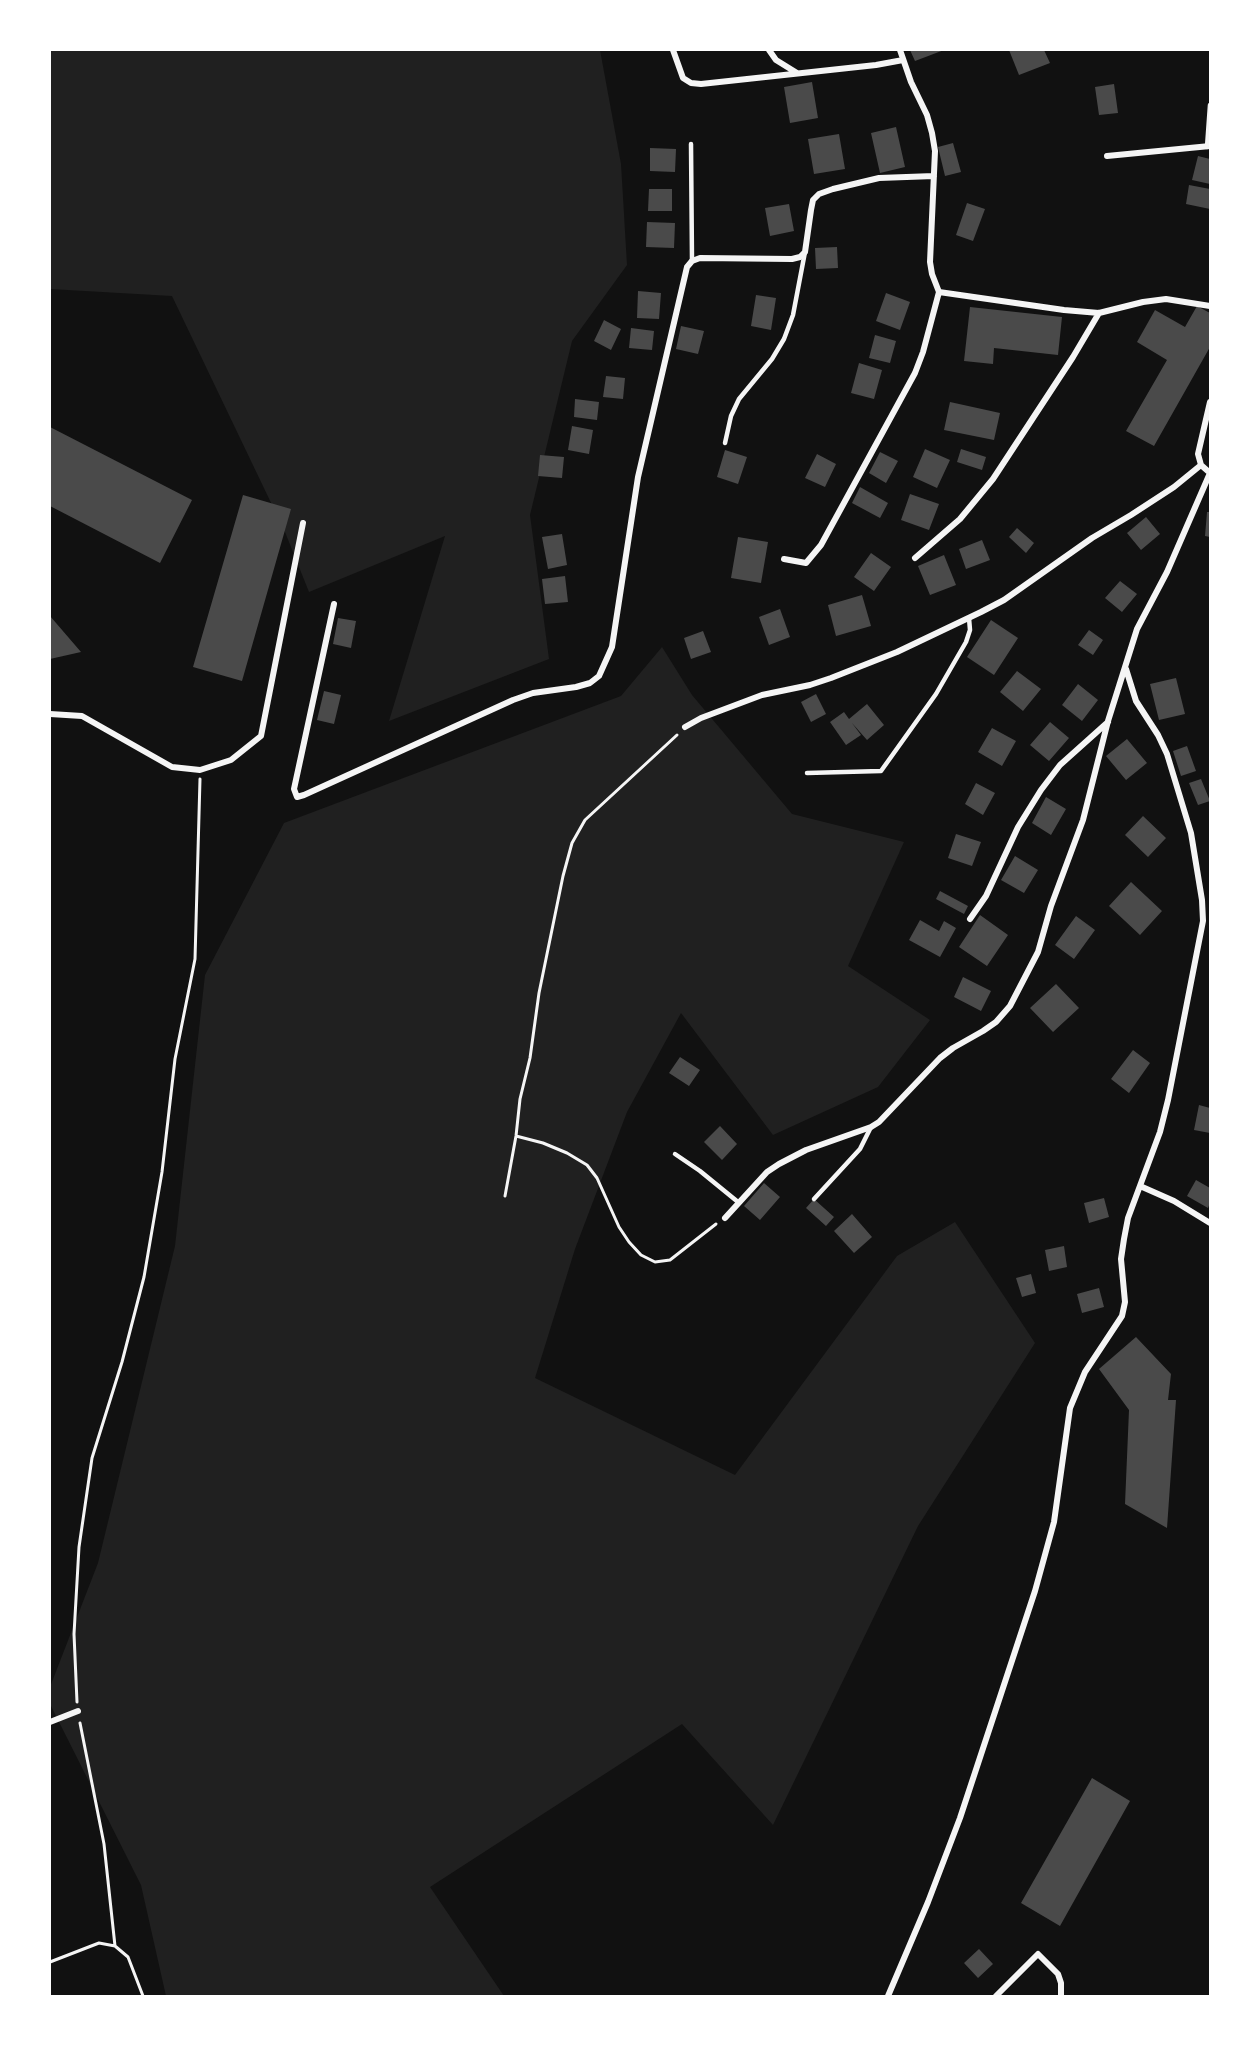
<!DOCTYPE html>
<style>
body{margin:0}
#map{position:relative;width:1260px;height:2046px;overflow:hidden;background:#111;font-family:Overpass,sans-serif}
canvas{display:block}
.frame{position:absolute;inset:0;border:51px solid #fff;pointer-events:none}
</style>
<div id="map">
<canvas width="1260" height="2046"></canvas>
<div class="frame"></div>
</div>
<script>
const context = document.querySelector('canvas').getContext('2d');
context.lineJoin = 'round';
function fill(path, color) { context.fillStyle = color; context.fill(path, 'evenodd'); }
const shape = rows => new Path2D(rows.map(r => 'M' + r).join(''));
function strokePath(path, color, width, dash) { context.strokeStyle = color; context.lineWidth = width; context.lineCap = dash ? 'butt' : 'round'; context.setLineDash(dash || []); context.stroke(path); }
fill(shape([
 [50,50,600,50,621,164,627,265,572,341,530,515,549,659,389,721,445,536,309,592,285,532,172,296,50,289],
 [662,647,692,695,792,814,904,842,848,966,930,1020,878,1087,773,1135,681,1013,627,1112,575,1249,535,1378,735,1475,897,1256,955,1222,1035,1343,918,1526,773,1825,682,1724,430,1887,504,1996,166,1996,141,1885,50,1704,50,1687,98,1563,175,1246,205,975,284,823,621,696]
]), '#202020');
fill(shape([
 [910,50,944,50,915,61],
 [1009,50,1044,50,1050,63,1019,75],
 [812,82,818,118,790,123,784,87],
 [1114,84,1118,113,1099,115,1095,87],
 [896,127,905,167,880,173,871,133],
 [839,134,845,169,814,174,808,139],
 [953,143,961,172,945,176,938,147],
 [650,148,676,149,675,172,650,171],
 [1198,156,1210,159,1210,184,1192,180],
 [1189,185,1210,189,1210,209,1186,204],
 [649,189,672,189,672,211,648,211],
 [967,203,985,209,973,241,956,235],
 [789,204,794,231,770,236,765,208],
 [647,222,675,223,674,248,646,247],
 [837,247,838,268,816,269,815,248],
 [638,291,661,293,659,319,637,318],
 [886,293,910,302,900,330,876,321],
 [756,295,776,298,771,330,751,326],
 [1197,306,1210,313,1210,347,1154,446,1126,431,1167,360,1137,342,1155,310,1185,327],
 [970,307,1062,317,1058,355,994,348,993,364,964,361],
 [604,320,621,329,611,350,594,341],
 [681,326,704,331,698,354,676,349],
 [631,328,654,331,652,350,629,348],
 [875,335,896,341,890,363,869,358],
 [859,363,882,370,874,399,851,393],
 [606,376,625,378,623,399,603,397],
 [575,399,599,402,597,420,574,417],
 [950,402,1000,413,994,440,944,430],
 [572,426,593,430,589,454,568,450],
 [50,427,192,500,160,563,50,506],
 [925,449,950,460,937,488,913,477],
 [961,449,986,457,982,470,957,462],
 [725,450,747,457,738,484,717,477],
 [880,452,898,461,886,483,869,473],
 [817,454,836,464,825,487,805,478],
 [540,455,564,457,562,478,538,476],
 [860,487,888,503,880,518,852,503],
 [910,494,939,504,929,530,901,520],
 [243,495,291,509,242,681,193,667],
 [1207,512,1210,512,1210,537,1205,536],
 [1146,517,1160,534,1141,550,1127,533],
 [1017,528,1034,543,1026,553,1009,537],
 [562,534,567,565,548,569,542,537],
 [738,537,768,542,761,583,731,578],
 [982,540,990,560,966,569,959,549],
 [871,553,891,567,874,591,854,577],
 [944,555,956,585,930,595,918,566],
 [565,576,568,602,545,604,542,579],
 [1120,581,1137,594,1122,612,1105,598],
 [862,595,871,626,836,636,828,605],
 [780,609,790,637,769,645,759,617],
 [50,616,81,652,50,659],
 [338,618,356,621,351,648,333,644],
 [991,620,1018,638,994,675,967,657],
 [1089,630,1103,640,1093,655,1078,645],
 [703,631,711,652,691,659,684,638],
 [1017,671,1041,689,1023,711,1000,692],
 [1176,678,1185,714,1159,720,1150,684],
 [1078,684,1098,700,1082,721,1062,705],
 [324,691,341,695,334,724,317,720],
 [816,694,826,714,811,722,801,702],
 [867,704,884,725,867,740,852,723,861,735,846,745,830,722,844,712,849,719],
 [1050,722,1069,738,1049,761,1030,745],
 [992,728,1016,741,1002,766,978,752],
 [1127,739,1147,763,1126,780,1106,756],
 [1187,746,1196,771,1181,776,1173,751],
 [1201,779,1210,801,1198,805,1189,783],
 [976,783,995,793,983,815,965,804],
 [1046,797,1066,809,1051,835,1032,823],
 [1143,816,1166,838,1148,857,1125,835],
 [956,834,981,842,972,866,948,858],
 [1015,856,1038,870,1024,893,1001,880],
 [1131,882,1162,911,1140,935,1109,906],
 [940,891,968,906,964,914,936,899],
 [980,915,1008,935,987,966,959,947],
 [1076,916,1095,930,1074,959,1055,945],
 [920,920,939,931,944,921,956,928,940,957,909,940],
 [963,977,991,991,981,1011,954,997],
 [1056,984,1079,1008,1053,1032,1030,1008],
 [1133,1050,1150,1063,1129,1093,1111,1079],
 [680,1057,700,1070,689,1086,669,1073],
 [1199,1105,1210,1108,1210,1133,1194,1130],
 [720,1126,737,1144,722,1160,704,1142],
 [1196,1180,1210,1188,1210,1203,1208,1208,1187,1196],
 [764,1183,780,1197,760,1220,744,1206],
 [1104,1198,1109,1217,1089,1223,1084,1203],
 [814,1199,834,1217,826,1226,806,1208],
 [852,1214,872,1237,854,1253,834,1231],
 [1064,1246,1067,1267,1049,1271,1045,1250],
 [1031,1274,1036,1293,1022,1297,1016,1278],
 [1099,1288,1104,1307,1082,1313,1077,1294],
 [1136,1337,1171,1374,1168,1400,1176,1400,1167,1528,1125,1504,1129,1410,1099,1369],
 [1092,1778,1130,1801,1060,1926,1021,1903],
 [979,1949,993,1964,978,1978,964,1963]
]), '#4a4a4a');
strokePath(shape([
 [516,1136,543,1143,567,1153,587,1165,597,1178,619,1227,629,1242,641,1255,655,1262,670,1260,716,1224],
 [505,1196,516,1136,520,1099,530,1058,539,993,563,876,572,843,585,820,677,735],
 [77,1702,74,1634,79,1547,92,1458,122,1362,144,1277,162,1172,175,1059,195,959,200,779],
 [80,1723,104,1844,115,1946],
 [50,1962,99,1943,115,1946,128,1957,143,1996]
]), '#f5f5f5', 3);
strokePath(shape([
 [691,144,692,261],
 [1207,147,1210,105],
 [725,443,731,416,739,399,772,359,784,339,793,315,805,252],
 [807,773,881,771,936,694,966,642,970,630,969,618],
 [675,1154,700,1171,738,1202],
 [814,1199,860,1149,871,1127]
]), '#f5f5f5', 4.5);
strokePath(shape([
 [673,50,683,78,691,83,701,84,876,65,903,60],
 [769,50,776,60,797,73],
 [1107,156,1210,146],
 [939,292,1064,310,1099,313,1143,302,1166,299,1210,306],
 [1210,402,1198,454,1201,465,1210,473],
 [915,558,960,519,993,479,1073,357,1099,313],
 [784,559,806,563,821,545,915,373,923,352,939,292,932,274,930,262,935,151,932,133,927,115,911,82,900,50],
 [334,604,294,789,297,797,304,795,513,700,533,693,576,687,590,683,599,676,612,647,638,477,687,267,692,261,700,258,792,259,800,257,805,252,811,210,813,200,819,194,833,189,879,178,934,176],
 [50,714,82,716,172,767,200,770,231,760,261,736,303,523],
 [685,727,701,718,762,695,810,685,831,678,897,652,981,612,1004,600,1092,538,1131,515,1174,487,1201,465],
 [970,919,986,896,1018,827,1041,790,1060,765,1108,722],
 [1140,1186,1174,1201,1210,1223],
 [725,1218,767,1172,779,1164,806,1150,871,1127,879,1122,940,1058,953,1048,983,1031,996,1022,1010,1006,1038,952,1051,906,1083,820,1108,721,1137,629,1167,572,1210,473],
 [50,1722,78,1711],
 [888,1996,928,1902,960,1818,1035,1591,1054,1522,1070,1408,1085,1372,1122,1316,1125,1302,1121,1259,1124,1239,1128,1218,1160,1132,1168,1100,1203,921,1202,900,1191,833,1167,754,1158,735,1136,701,1126,669],
 [996,1996,1038,1954,1058,1974,1061,1983,1061,1996]
]), '#f5f5f5', 6);
</script>
